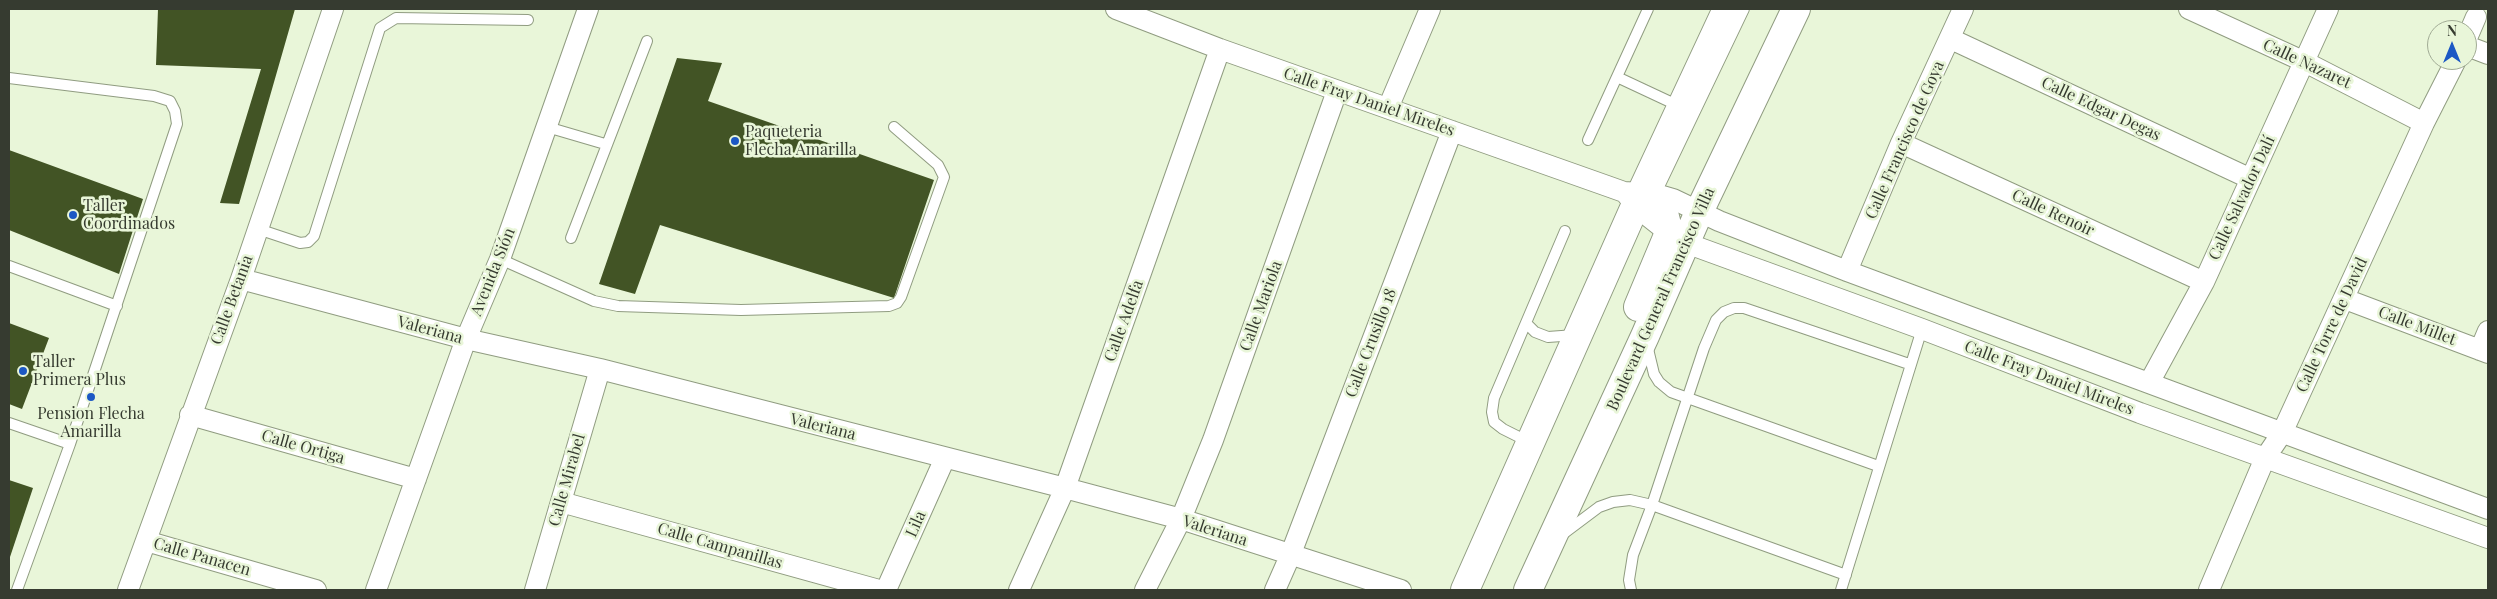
<!DOCTYPE html>
<meta charset="utf-8">
<style>
body{margin:0}
#map{position:relative;width:2497px;height:599px;overflow:hidden;background:#e9f6d9;font-family:"Playfair Display",serif}
canvas{display:block}
.frame{position:absolute;inset:0;border:10px solid #363b30;pointer-events:none}
.north{position:absolute;left:2427px;top:20px;width:50px;height:50px;box-sizing:border-box;background:#e9f6d9;border:1px solid #a1ab95;border-radius:50%;rotate:0deg;font-size:14px;font-weight:700;line-height:20px;text-align:center;color:#363b30}
.north::after{content:'';display:block;margin:auto;width:18px;height:22px;background:#1c58c4;clip-path:polygon(50% 0,100% 100%,50% 72%,0 100%)}
</style>
<div id="map">
<canvas width="2497" height="599"></canvas>
<div class="frame"></div>
<div class="north">N</div>
</div>
<script>
const context = document.querySelector('canvas').getContext('2d');
context.lineJoin = 'round';
function fill(path, color) { context.fillStyle = color; context.fill(path, 'evenodd'); }
const shape = rows => new Path2D(rows.map(r => 'M' + r).join(''));
function strokePath(path, color, width, dash) { context.strokeStyle = color; context.lineWidth = width; context.lineCap = dash ? 'butt' : 'round'; context.setLineDash(dash || []); context.stroke(path); }
function drawText(font, color, halo, rows, align = 'center') {
  context.font = font + ' "Playfair Display",serif'; context.lineWidth = 5; context.setLineDash([]); context.textBaseline = 'middle'; context.strokeStyle = halo; context.fillStyle = color; for (const [text, x, y, turn = 0] of rows) {
    context.save(); context.translate(x, y); context.rotate((+turn || 0) * Math.PI / 180); context.textAlign = isNaN(turn) ? turn : align; if (halo) context.strokeText(text, 0, 0); context.fillText(text, 0, 0); context.restore();
  }
}
fill(shape([
 [158,9,295,9,239,204,220,203,261,69,156,65],
 [677,58,722,63,708,101,934,180,894,298,660,225,635,294,599,284],
 [9,150,143,199,119,274,9,230],
 [9,323,49,338,22,409,9,404],
 [9,480,33,488,9,560]
]), '#425425');
const lane = shape([
 [1617,77,1679,106],
 [9,78,154,96,170,101,175,111,177,124,70,444,17,590],
 [547,127,605,144],
 [1588,140,1648,9],
 [1655,195,1744,9],
 [258,229,300,243,308,242,314,236,380,28,396,18,528,20],
 [571,238,647,41],
 [500,259,594,301,618,306,741,310,889,306,897,303,901,297,944,177,938,165,894,127],
 [9,266,117,306],
 [1526,323,1535,332,1548,337,1575,335],
 [1647,345,1654,374,1659,382,1671,392,1878,466],
 [9,423,70,444],
 [1529,442,1503,429,1494,422,1492,412,1494,398,1565,231],
 [1563,534,1599,507,1613,502,1630,500,1652,505,1846,575],
 [1631,590,1629,580,1633,555,1652,505,1704,348,1716,320,1724,312,1734,308,1744,308,1909,364],
 [1841,590,1922,329]
]);
const street = shape([
 [1116,9,1220,49,1610,187,1624,192,1656,194,1673,199,1719,221,1847,271,2488,509],
 [2189,9,2305,62,2424,123],
 [2467,38,2476,17],
 [1951,39,2251,179],
 [2467,46,2488,54],
 [1388,108,1430,9],
 [1901,143,2204,282],
 [1627,195,1645,214,1669,233,1686,243,1922,329,2140,413,2488,538],
 [1847,271,1901,143,1963,9],
 [241,279,466,339,600,369,1065,488,1181,519,1401,590],
 [2345,299,2488,353],
 [2480,350,2488,331],
 [2149,383,2204,282,2328,9],
 [190,415,416,479],
 [561,502,879,590],
 [146,541,316,590],
 [128,590,241,279,333,9],
 [376,590,466,339,500,259,588,9],
 [535,590,600,369],
 [886,590,945,458],
 [1019,590,1065,488,1220,49],
 [1145,590,1181,519,1213,440,1337,91],
 [1275,590,1290,556,1452,131],
 [2209,590,2265,458,2282,433,2424,123,2456,60]
]);
const secondary = shape([
 [1638,307,1669,233,1664,213,1643,191],
 [1465,590,1636,204,1727,9],
 [1528,590,1645,336,1699,212,1796,9]
]);
strokePath(lane, '#909c81', 12);
strokePath(street, '#909c81', 22);
strokePath(secondary, '#909c81', 30);
strokePath(lane, '#fff', 10);
strokePath(street, '#fff', 20);
strokePath(secondary, '#fff', 28);
for (const [x, y, r, color] of [
 [735,141,5,"#1c58c4"],
 [73,215,5,"#1c58c4"],
 [23,371,5,"#1c58c4"],
 [91,397,5,"#1c58c4"]
]) { const dot = new Path2D(); dot.arc(x, y, r, 0, 2 * Math.PI); context.fillStyle = color; context.fill(dot); strokePath(dot, '#e9f6d9', 2); }
drawText('16px', '#363b30', '#e9f6d9', [
 ["Calle Nazaret",2307,64,25],
 ["Calle Fray Daniel Mireles",1369,102,19],
 ["Calle Edgar Degas",2101,109,25],
 ["Calle Francisco de Goya",1905,140,-66],
 ["Calle Salvador Dalí",2242,198,-65],
 ["Calle Renoir",2053,213,25],
 ["Avenida Sión",493,272,-68],
 ["Boulevard General Francisco Villa",1661,299,-66],
 ["Calle Betania",232,300,-70],
 ["Calle Mariola",1261,306,-70],
 ["Calle Adelfa",1124,321,-70],
 ["Calle Torre de David",2332,325,-65],
 ["Calle Millet",2417,326,21],
 ["Valeriana",430,330,15],
 ["Calle Crusillo 18",1371,343,-69],
 ["Calle Fray Daniel Mireles",2049,378,21],
 ["Valeriana",823,427,14],
 ["Calle Ortiga",303,447,16],
 ["Calle Mirabel",567,480,-74],
 ["Lila",916,524,-66],
 ["Valeriana",1215,531,18],
 ["Calle Campanillas",720,546,16],
 ["Calle Panacen",202,557,16]
]);
drawText('16px', '#363b30', '#e9f6d9', [
 ["Paqueteria",745,132],
 ["Flecha Amarilla",745,150],
 ["Taller",83,206],
 ["Coordinados",83,224],
 ["Taller",33,362],
 ["Primera Plus",33,380],
 ["Pension Flecha",91,414,"center"],
 ["Amarilla",91,432,"center"]
], 'left');
</script>
